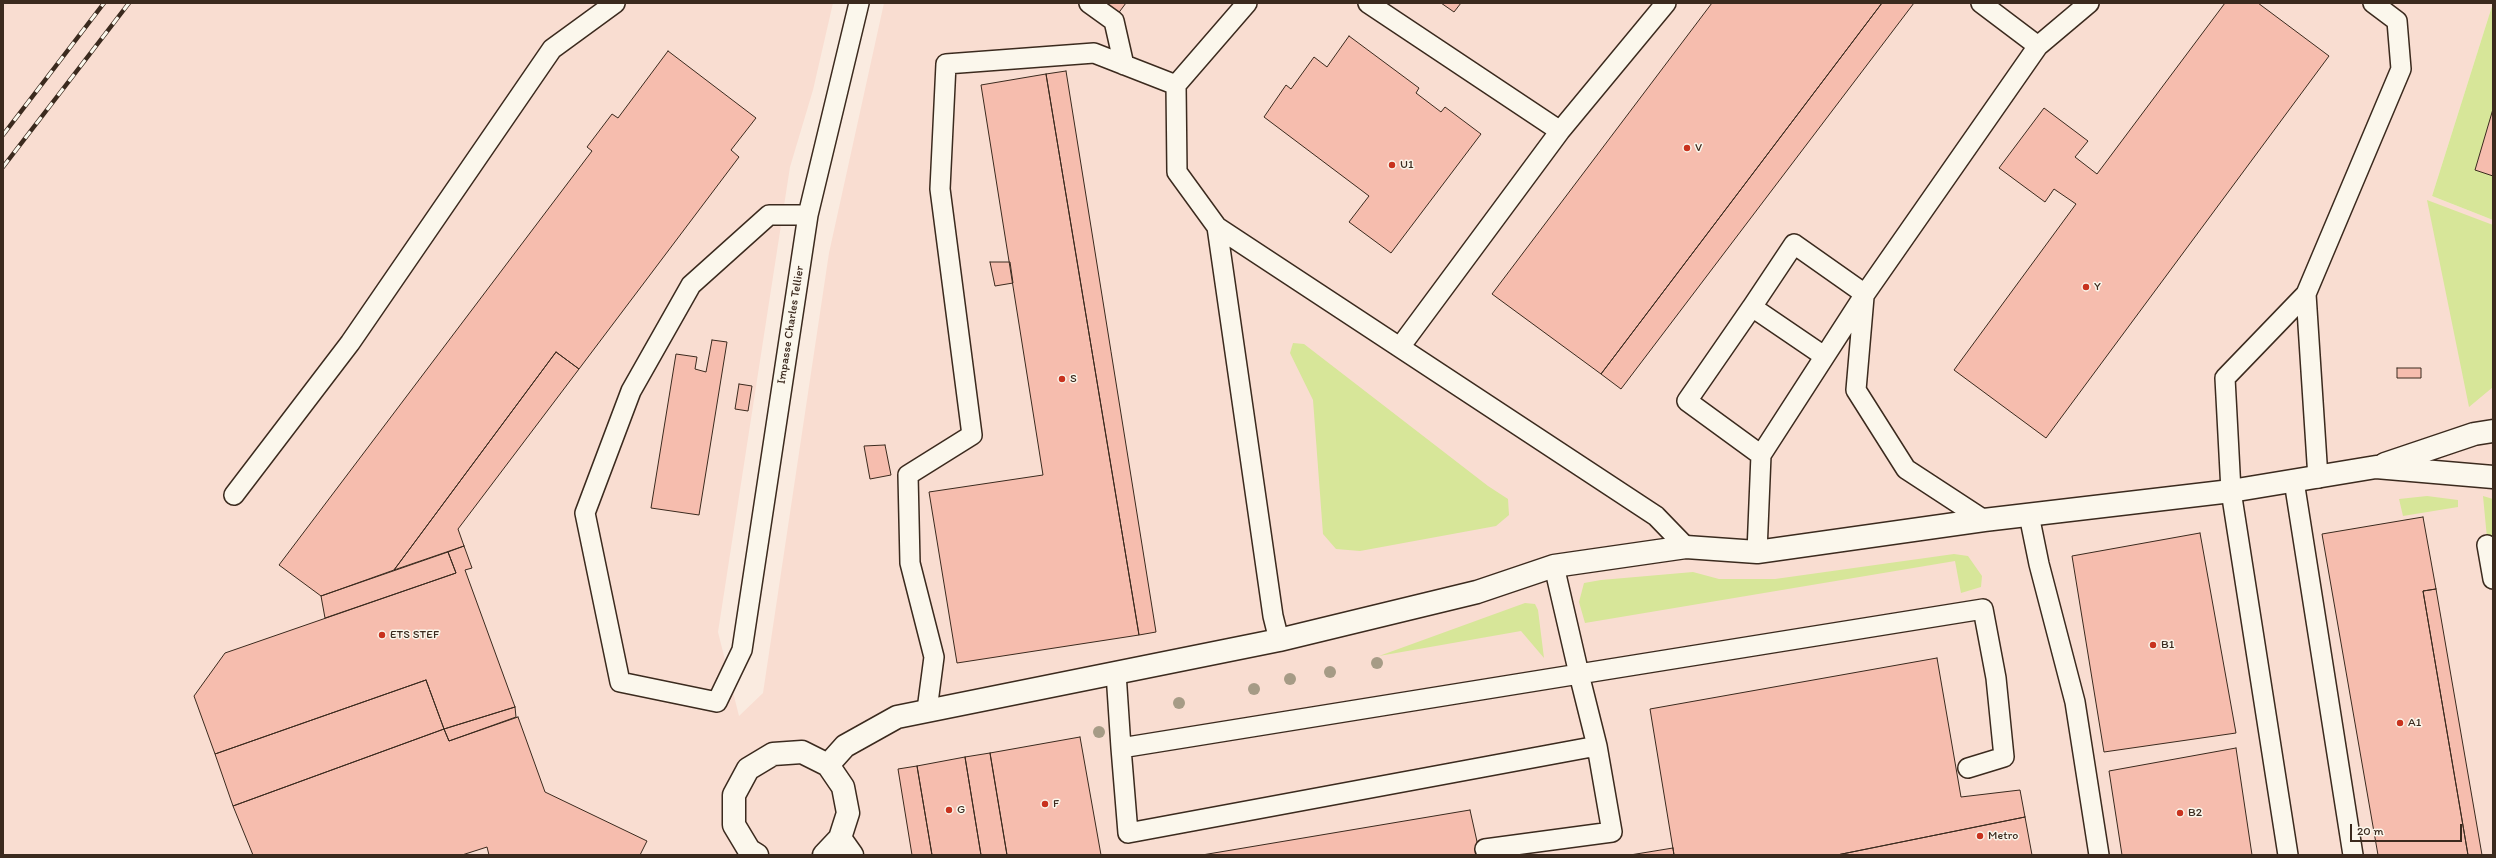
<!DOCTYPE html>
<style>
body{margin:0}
#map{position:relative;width:2496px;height:858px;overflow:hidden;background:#faebe0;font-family:Itim,sans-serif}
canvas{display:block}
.frame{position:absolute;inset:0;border:4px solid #3b2a1e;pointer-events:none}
.scale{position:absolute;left:2350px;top:824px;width:112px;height:18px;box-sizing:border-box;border:2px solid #3b2a1e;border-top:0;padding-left:5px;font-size:12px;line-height:14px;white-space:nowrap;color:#3b2a1e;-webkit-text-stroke:3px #fbf7ec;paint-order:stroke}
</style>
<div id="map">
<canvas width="2496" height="858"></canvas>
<div class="frame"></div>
<div class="scale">20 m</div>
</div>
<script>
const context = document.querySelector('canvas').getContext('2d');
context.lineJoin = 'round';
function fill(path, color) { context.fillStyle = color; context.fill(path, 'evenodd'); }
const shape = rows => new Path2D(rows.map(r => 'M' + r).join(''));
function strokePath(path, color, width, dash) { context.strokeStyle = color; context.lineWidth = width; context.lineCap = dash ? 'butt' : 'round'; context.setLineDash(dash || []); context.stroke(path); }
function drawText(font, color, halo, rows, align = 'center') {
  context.font = font + ' Itim,sans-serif'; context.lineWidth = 3; context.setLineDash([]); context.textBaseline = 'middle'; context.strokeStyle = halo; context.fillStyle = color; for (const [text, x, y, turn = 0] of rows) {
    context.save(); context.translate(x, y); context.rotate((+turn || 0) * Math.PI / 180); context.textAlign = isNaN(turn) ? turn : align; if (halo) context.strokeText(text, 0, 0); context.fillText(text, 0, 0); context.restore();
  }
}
fill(shape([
 [3,3,833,3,813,90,790,167,718,632,739,716,763,693,829,253,884,3,2493,3,2432,196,2493,220,2493,855,3,855]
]), '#f9ddd1');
fill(shape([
 [2493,3,2493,220,2432,196],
 [2427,200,2493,225,2493,387,2469,407],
 [1293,343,1304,344,1488,486,1508,499,1509,515,1496,526,1360,551,1336,549,1323,534,1313,400,1290,353],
 [2427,496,2458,500,2458,507,2403,516,2399,499],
 [2483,496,2493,499,2493,543,2487,538],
 [1954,554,1968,556,1982,576,1981,587,1961,593,1955,561,1585,623,1579,602,1584,583,1601,580,1693,572,1719,579,1775,579],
 [1525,603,1535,604,1538,610,1544,658,1521,631,1379,656]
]), '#d7e699');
const building = shape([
 [1102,3,1126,3,1117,15,1102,3],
 [1441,3,1461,3,1454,12,1441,3],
 [1712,3,1882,3,1601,374,1492,294,1712,3],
 [1882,3,1914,3,1621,389,1601,374,1882,3],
 [2225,3,2258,3,2329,56,2046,438,1954,370,2076,204,2054,189,2045,202,1999,168,2044,108,2088,141,2075,157,2097,174,2225,3],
 [1349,36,1419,88,1416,93,1441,112,1445,107,1481,134,1391,253,1349,222,1369,196,1264,117,1286,85,1291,89,1314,57,1327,67,1349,36],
 [668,51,756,118,731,150,739,157,579,369,556,352,394,570,321,596,279,565,592,151,587,147,612,114,618,118,668,51],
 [1066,71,1156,632,1139,635,1046,74,1066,71],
 [1046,74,1139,635,957,663,929,492,1043,475,981,85,1046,74],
 [2493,109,2493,176,2475,170,2493,109],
 [990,262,1010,262,1013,283,995,286,990,262],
 [712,340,727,342,699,515,651,508,676,354,697,357,695,369,706,372,712,340],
 [556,352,579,369,458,529,464,546,394,570,556,352],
 [2397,368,2421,368,2421,378,2397,378,2397,368],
 [739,384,752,386,748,411,735,409,739,384],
 [885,445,891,475,870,479,864,446,885,445],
 [2423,517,2436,589,2423,591,2468,855,2378,855,2322,534,2423,517],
 [2200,533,2236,733,2104,752,2072,556,2200,533],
 [464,546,472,568,465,570,515,707,444,729,426,680,215,754,194,696,225,653,456,573,448,552,464,546],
 [448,552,456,573,325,618,321,596,448,552],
 [2436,589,2482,855,2468,855,2423,591,2436,589],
 [1937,658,1961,797,2020,790,2025,817,1837,855,1674,855,1650,709,1937,658],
 [426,680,444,729,233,806,215,754,426,680],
 [515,707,516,717,449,741,444,729,515,707],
 [518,717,545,792,647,841,640,855,489,855,487,847,462,855,253,855,233,806,444,729,449,741,518,717],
 [1080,737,1101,855,1007,855,990,753,1080,737],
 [2236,748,2252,855,2122,855,2109,771,2236,748],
 [990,753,1007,855,981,855,965,757,990,753],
 [965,757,981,855,932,855,917,766,965,757],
 [917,766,932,855,912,855,898,769,917,766],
 [1470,810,1480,855,1202,855,1470,810],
 [2025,817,2032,855,1837,855,2025,817],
 [1673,848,1674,855,1630,855,1673,848]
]);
fill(building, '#f6bdae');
strokePath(building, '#3b2a1e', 1);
const lane = shape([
 [1089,3,1114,21,1124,65],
 [1247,3,1176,85,1177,172,1217,227,1273,616,1279,640],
 [1368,3,1560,131],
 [1981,3,2038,46],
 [808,215,769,215,691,285,631,391,585,513,620,682,717,702,742,650,808,215,859,3],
 [1217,227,1656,516,1686,547],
 [2306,294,2318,478],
 [1864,297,1856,390,1906,469,1984,520],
 [1752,307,1794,244,1865,294],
 [1400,347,1560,131,1666,3],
 [1761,455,1687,401,1752,307,1824,356],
 [2294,481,2353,855],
 [234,495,350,343,552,49,615,3],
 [2029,515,2039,564,2075,702,2099,855],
 [2487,545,2493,579],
 [1757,552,1761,455,1865,294,2038,46,2089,3],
 [1554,566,1579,674,1121,748,1128,833,1597,746,1579,674,1983,609,1996,678,2004,757,1968,768],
 [1116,673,1121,748],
 [927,710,934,657,910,563,908,475,972,435,940,189,946,64,1094,53,1176,85],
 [1485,849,1612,832,1597,746],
 [2288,855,2231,491,2225,378,2306,294,2401,69,2397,21,2373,3]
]);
const street = shape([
 [2385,464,2474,434,2493,431],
 [828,765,845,746,897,717,1279,640,1477,592,1554,566,1686,547,1757,552,1984,520,2231,491,2376,467,2493,477],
 [840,838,852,855],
 [757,855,749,850,734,825,734,795,748,769,773,754,802,752,828,765,843,787,848,813,840,838,824,855]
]);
strokePath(lane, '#3b2a1e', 22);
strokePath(street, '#3b2a1e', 25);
strokePath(lane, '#fbf7ec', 19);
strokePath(street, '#fbf7ec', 22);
const rail = shape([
 [3,135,104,3],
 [3,167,129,3]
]);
strokePath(rail, '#3b2a1e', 4.5);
strokePath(rail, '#fbf7ec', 3, [9]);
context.fillStyle = '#a69b86';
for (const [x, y] of [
 [1377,663],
 [1330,672],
 [1290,679],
 [1254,689],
 [1179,703],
 [1099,732]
]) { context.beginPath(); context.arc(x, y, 6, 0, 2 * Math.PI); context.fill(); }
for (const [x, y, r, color] of [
 [1687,148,4,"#c8321e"],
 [1392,165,4,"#c8321e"],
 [2086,287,4,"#c8321e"],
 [1062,379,4,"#c8321e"],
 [382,635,4,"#c8321e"],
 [2153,645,4,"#c8321e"],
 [2400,723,4,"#c8321e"],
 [1045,804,4,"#c8321e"],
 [949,810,4,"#c8321e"],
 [2180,813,4,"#c8321e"],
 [1980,836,4,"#c8321e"]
]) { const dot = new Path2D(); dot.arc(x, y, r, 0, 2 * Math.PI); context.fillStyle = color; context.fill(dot); strokePath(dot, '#fbf7ec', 1.5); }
drawText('12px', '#3b2a1e', '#fbf7ec', [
 ["V",1695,148],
 ["U1",1400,165],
 ["Y",2094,287],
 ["S",1070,379],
 ["ETS STEF",390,635],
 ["B1",2161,645],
 ["A1",2408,723],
 ["F",1053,804],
 ["G",957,810],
 ["B2",2188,813],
 ["Metro",1988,836]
], 'left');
drawText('12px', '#3b2a1e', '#fbf7ec', [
 ["Impasse Charles Tellier",791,325,-81]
]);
</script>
